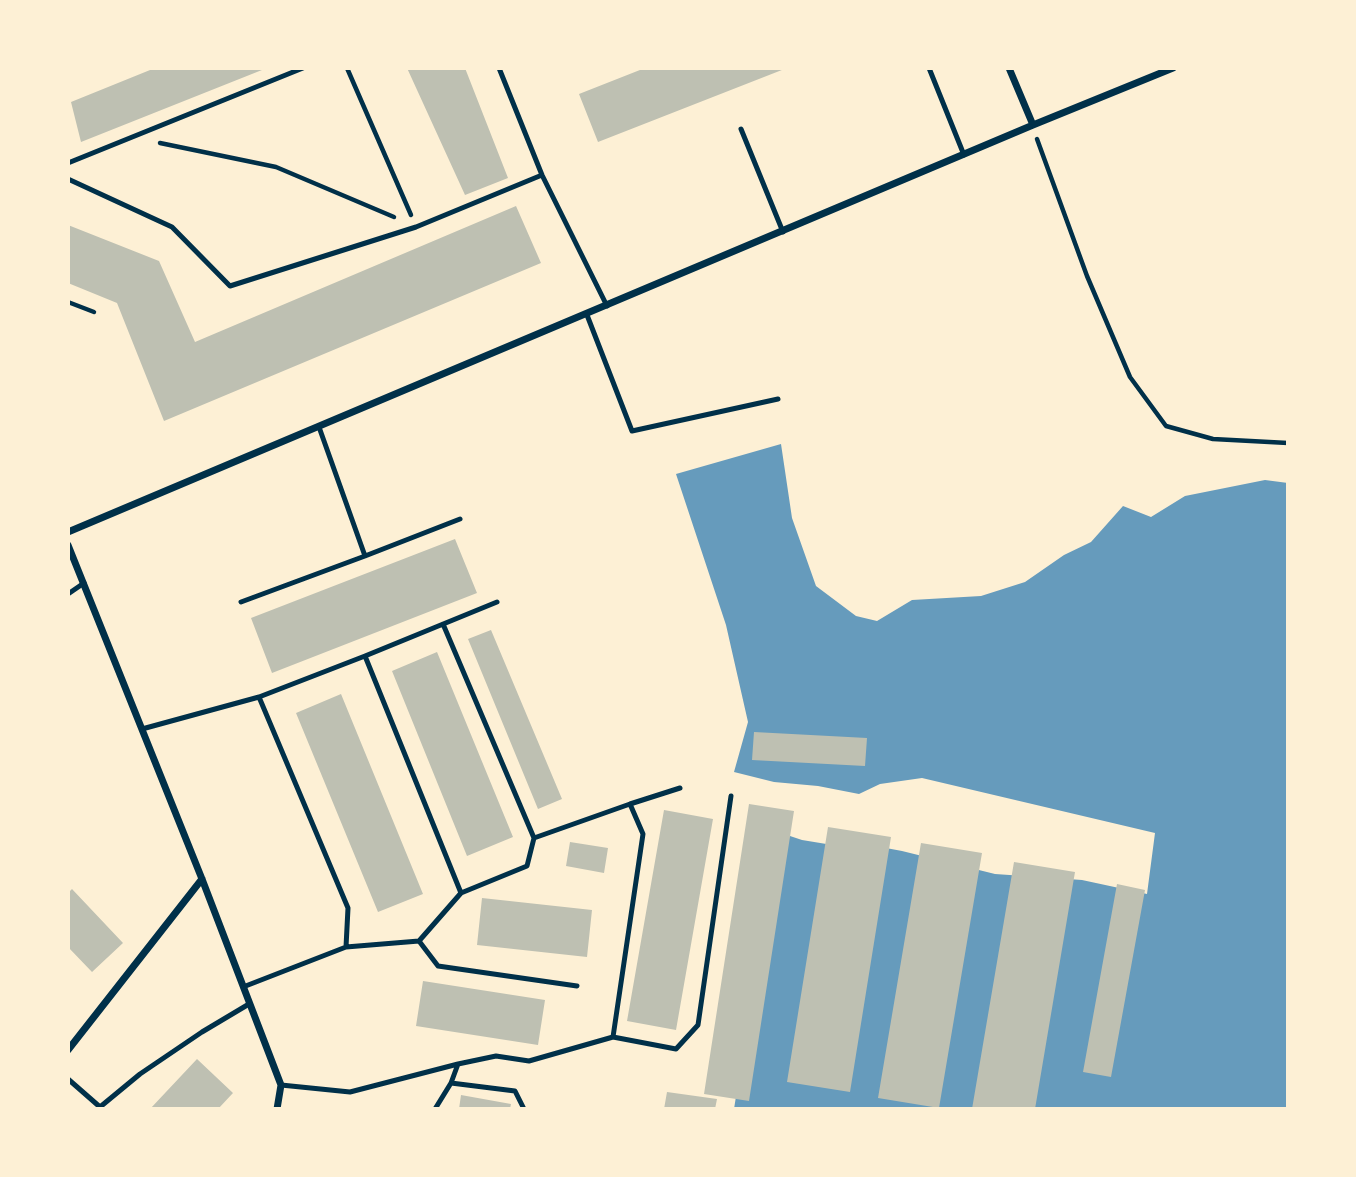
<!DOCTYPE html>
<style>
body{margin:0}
#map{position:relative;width:1356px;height:1177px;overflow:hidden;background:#fdf0d5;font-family:Raleway,sans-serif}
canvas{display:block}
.frame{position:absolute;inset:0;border:70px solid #fdf0d5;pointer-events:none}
</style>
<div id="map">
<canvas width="1356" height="1177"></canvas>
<div class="frame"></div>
</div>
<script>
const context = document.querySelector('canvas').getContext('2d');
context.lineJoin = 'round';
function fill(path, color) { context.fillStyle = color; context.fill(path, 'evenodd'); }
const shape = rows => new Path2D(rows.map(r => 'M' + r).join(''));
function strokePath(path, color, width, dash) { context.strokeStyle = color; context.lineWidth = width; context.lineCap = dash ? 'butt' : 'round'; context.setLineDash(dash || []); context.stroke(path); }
fill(shape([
 [781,444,792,518,816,586,856,616,877,621,912,600,981,596,1025,582,1064,555,1091,542,1123,506,1151,517,1185,496,1265,480,1288,483,1288,1109,734,1109,778,832,802,840,875,852,886,848,902,851,995,874,1082,880,1147,894,1155,833,922,778,880,784,859,794,818,786,774,782,734,772,748,722,726,625,676,474]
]), '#669bbc');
fill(shape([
 [155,68,267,68,81,142,71,102],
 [407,68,465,68,508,178,465,195],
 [645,68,787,68,598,142,579,94],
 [516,206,541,263,164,421,117,303,68,283,68,225,159,261,195,342],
 [455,539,477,593,272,673,251,618],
 [491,630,562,799,538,809,468,639],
 [437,652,513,837,467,856,392,671],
 [341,694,423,894,378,912,296,713],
 [754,732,867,738,865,766,752,760],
 [749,804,794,811,749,1101,704,1094],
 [664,810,713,819,676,1030,627,1021],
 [828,827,891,837,850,1092,787,1082],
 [570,842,608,848,604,873,566,866],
 [921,843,982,853,939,1108,878,1098],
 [1014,862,1075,872,1035,1109,972,1109],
 [1117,884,1145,890,1111,1077,1083,1072],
 [72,889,123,943,92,972,68,947,68,893],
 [482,898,592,910,587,957,477,945],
 [423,981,545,1000,538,1045,416,1026],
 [197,1059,233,1093,218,1109,150,1109],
 [667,1092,717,1099,715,1109,664,1109],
 [461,1095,511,1104,510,1109,459,1109]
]), '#bec0b2');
strokePath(shape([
 [347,68,411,215],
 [1037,139,1087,276,1130,377,1166,426,1213,439,1288,443],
 [160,143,276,167,394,217],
 [68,302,94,312]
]), '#003049', 4.5);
strokePath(shape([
 [499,68,542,175,607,306],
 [929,68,964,155],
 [741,129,783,232],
 [68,163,303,68],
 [68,179,172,227,230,286,416,227,542,175],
 [587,315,632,431,778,399],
 [319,427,365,556,460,519],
 [68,594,84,583],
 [241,602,365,556],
 [443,624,534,838],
 [365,656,497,602],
 [259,697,365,656,461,893],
 [142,729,259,697,348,908,346,947],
 [577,986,438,966,419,941,461,893,527,866,534,838,630,804],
 [243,987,346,947,419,941],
 [613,1037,643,834,630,804,680,788],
 [458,1064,496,1056,529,1061,613,1037,676,1049,698,1025,731,796],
 [68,1079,100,1107,140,1074,202,1032,249,1004],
 [281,1085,350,1092,458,1064,451,1083],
 [435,1109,451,1083,515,1091,524,1109]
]), '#003049', 5);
strokePath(shape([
 [1009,68,1033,125],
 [68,532,1033,125,1173,68],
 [68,545,202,879,281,1085,277,1109],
 [68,1050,202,879]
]), '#003049', 7);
</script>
